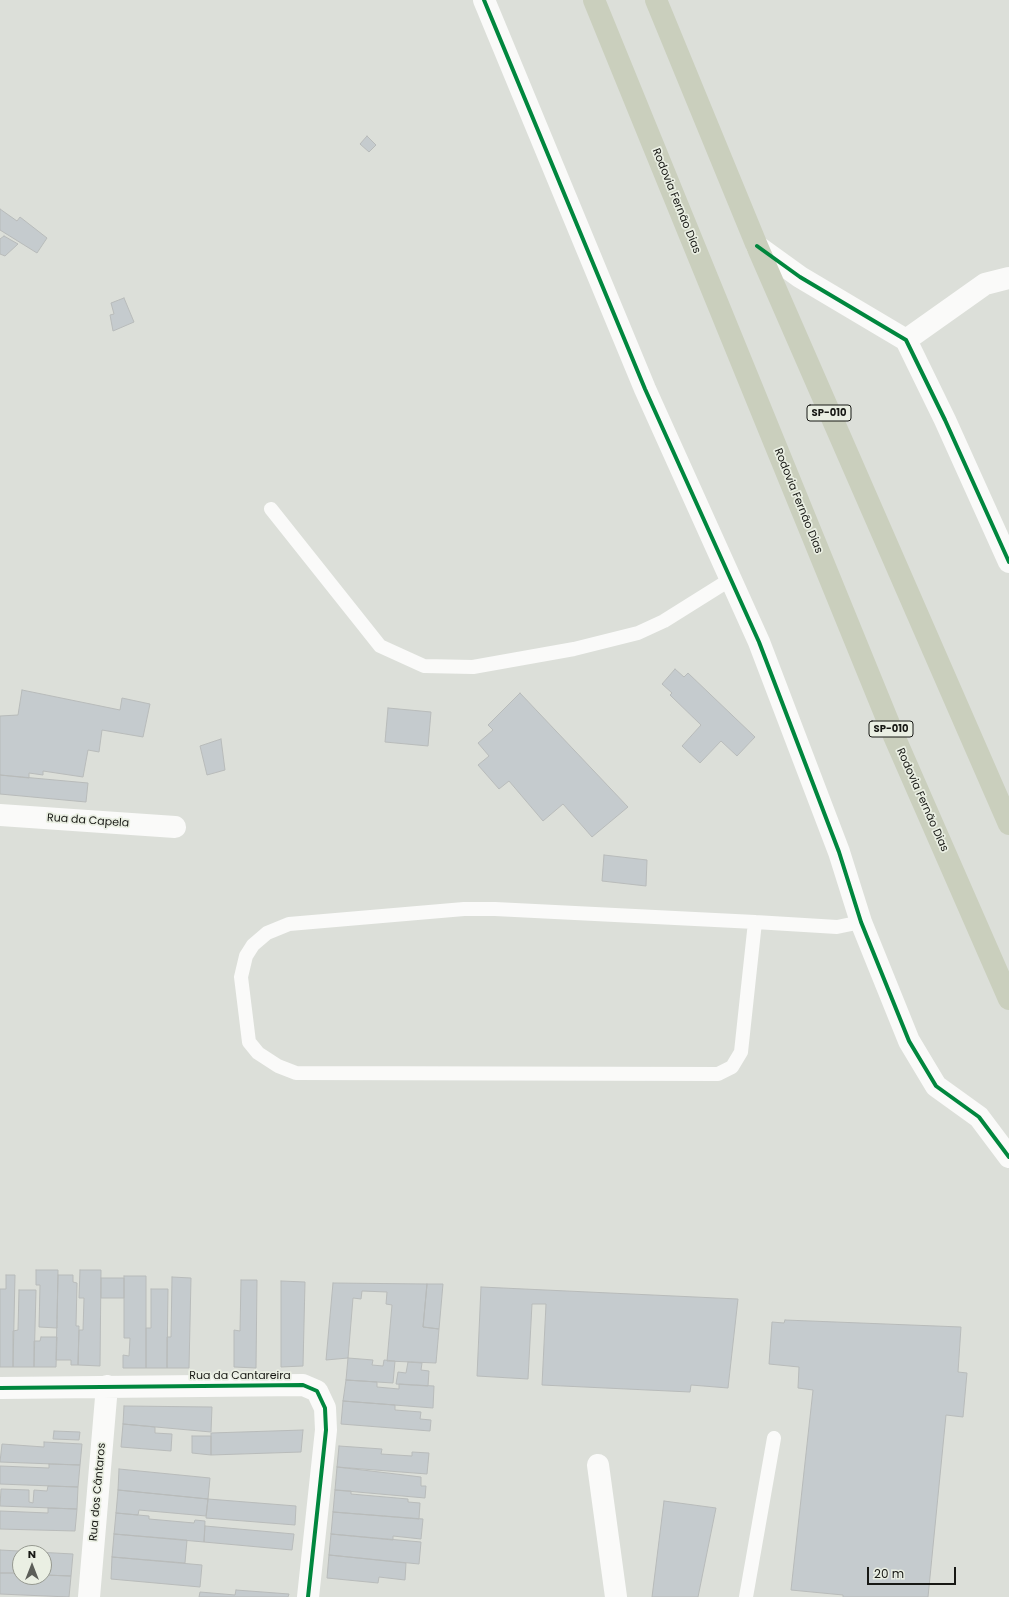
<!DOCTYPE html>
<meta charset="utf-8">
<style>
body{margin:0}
#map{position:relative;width:1009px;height:1597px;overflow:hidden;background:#dcdfd9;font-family:Poppins,sans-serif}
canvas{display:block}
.north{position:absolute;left:12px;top:1545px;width:40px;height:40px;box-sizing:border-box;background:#eaefe3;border:1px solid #969990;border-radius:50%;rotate:0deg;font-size:11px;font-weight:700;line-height:16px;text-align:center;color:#171814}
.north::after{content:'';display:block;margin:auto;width:14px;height:18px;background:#5c5e59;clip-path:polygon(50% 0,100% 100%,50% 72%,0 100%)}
.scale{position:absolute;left:867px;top:1567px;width:89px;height:18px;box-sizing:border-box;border:2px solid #171814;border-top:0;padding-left:5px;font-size:12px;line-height:14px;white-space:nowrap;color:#171814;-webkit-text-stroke:3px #eaefe3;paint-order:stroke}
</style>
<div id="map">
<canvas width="1009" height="1597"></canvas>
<div class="north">N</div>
<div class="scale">20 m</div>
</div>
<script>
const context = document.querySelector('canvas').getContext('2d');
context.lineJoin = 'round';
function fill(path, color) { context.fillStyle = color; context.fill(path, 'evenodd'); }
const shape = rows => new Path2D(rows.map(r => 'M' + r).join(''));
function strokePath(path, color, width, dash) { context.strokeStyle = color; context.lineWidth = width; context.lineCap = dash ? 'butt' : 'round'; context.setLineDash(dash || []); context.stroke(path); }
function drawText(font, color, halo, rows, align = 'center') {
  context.font = font + ' Poppins,sans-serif'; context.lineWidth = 3.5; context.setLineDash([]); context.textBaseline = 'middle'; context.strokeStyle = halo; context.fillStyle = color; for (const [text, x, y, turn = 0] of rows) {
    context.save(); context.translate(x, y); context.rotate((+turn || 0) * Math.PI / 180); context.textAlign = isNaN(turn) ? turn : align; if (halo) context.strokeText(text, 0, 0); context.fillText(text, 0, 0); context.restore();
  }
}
const building = shape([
 [367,136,376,145,369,152,360,144,367,136],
 [0,209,17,221,20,217,47,238,37,253,0,230,0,209],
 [4,236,18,244,5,256,0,254,0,239,4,236],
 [124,298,134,322,113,331,110,315,114,314,111,303,124,298],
 [675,669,684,677,688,673,755,737,737,756,721,741,700,763,682,746,701,725,670,695,672,693,662,684,675,669],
 [22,690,120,710,122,698,150,704,143,737,102,730,99,752,88,750,83,777,43,771,43,775,29,773,29,778,0,775,0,716,18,715,22,690],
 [520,693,628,807,592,837,563,804,543,821,509,781,499,789,478,765,489,756,478,743,493,730,488,725,520,693],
 [388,708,431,712,428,746,385,742,388,708],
 [221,739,225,770,207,775,200,746,221,739],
 [0,775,88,783,86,802,0,794,0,775],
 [604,855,647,860,646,886,602,881,604,855],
 [36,1270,58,1270,57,1328,39,1327,40,1285,36,1285,36,1270],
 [80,1270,101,1270,100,1366,78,1365,79,1330,83,1330,84,1298,79,1298,80,1270],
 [6,1275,15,1275,13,1367,0,1367,0,1289,6,1289,6,1275],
 [58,1275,73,1275,73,1282,77,1283,76,1326,79,1326,78,1365,71,1365,71,1360,56,1360,58,1275],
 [124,1276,146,1276,146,1368,123,1368,123,1355,129,1356,130,1338,124,1338,124,1276],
 [172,1277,191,1278,189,1368,167,1368,167,1337,171,1337,172,1277],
 [101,1278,124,1278,124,1298,101,1298,101,1278],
 [241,1280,257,1280,256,1368,234,1367,234,1330,240,1331,241,1280],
 [281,1281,305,1282,303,1366,281,1367,281,1281],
 [333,1283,427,1284,423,1327,439,1329,436,1363,387,1361,392,1305,386,1304,387,1292,362,1291,361,1299,353,1298,348,1358,326,1360,333,1283],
 [427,1284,443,1284,439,1329,423,1327,427,1284],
 [481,1287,738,1299,728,1388,691,1385,690,1392,542,1385,546,1304,532,1304,528,1379,477,1376,481,1287],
 [151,1289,168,1289,167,1368,146,1368,146,1328,151,1328,151,1289],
 [19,1290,36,1290,34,1367,13,1367,13,1331,18,1330,19,1290],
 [785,1320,961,1327,958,1372,967,1373,963,1417,946,1415,928,1597,843,1597,843,1595,791,1590,813,1390,798,1388,799,1367,769,1364,772,1322,784,1323,785,1320],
 [41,1337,57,1337,56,1367,34,1367,34,1341,40,1341,41,1337],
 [348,1358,373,1360,372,1365,383,1366,384,1360,395,1361,393,1383,346,1380,348,1358],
 [408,1362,422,1363,421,1370,429,1371,428,1386,396,1384,398,1372,406,1373,408,1362],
 [346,1380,377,1382,377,1387,399,1389,399,1384,434,1386,433,1408,343,1401,346,1380],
 [343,1401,395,1405,395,1410,421,1412,420,1419,431,1420,430,1431,341,1424,343,1401],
 [124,1406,212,1407,211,1432,123,1424,124,1406],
 [123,1424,155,1427,155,1433,172,1434,171,1451,121,1447,123,1424],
 [303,1430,301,1452,211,1455,211,1433,303,1430],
 [54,1431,80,1432,79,1440,53,1439,54,1431],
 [192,1436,211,1436,211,1455,192,1453,192,1436],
 [44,1442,82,1444,80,1465,0,1462,2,1444,44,1447,44,1442],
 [339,1446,382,1449,381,1454,412,1456,412,1452,429,1453,427,1474,337,1467,339,1446],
 [49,1464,80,1465,78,1487,0,1484,0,1466,49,1468,49,1464],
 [337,1467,421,1477,421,1486,426,1486,425,1498,335,1490,337,1467],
 [119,1469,210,1478,208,1499,118,1490,119,1469],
 [48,1486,78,1487,77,1509,0,1506,1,1489,29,1490,29,1502,33,1503,34,1490,47,1491,48,1486],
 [118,1490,208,1499,206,1516,139,1510,138,1515,116,1513,118,1490],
 [335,1490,351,1491,351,1494,408,1499,408,1502,420,1503,419,1519,333,1512,335,1490],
 [208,1499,296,1506,295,1525,206,1518,208,1499],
 [664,1501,716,1508,698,1597,652,1597,664,1501],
 [48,1508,77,1509,75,1531,0,1529,0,1511,48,1513,48,1508],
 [333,1512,423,1519,421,1539,393,1536,393,1540,331,1534,333,1512],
 [116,1513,149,1516,149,1519,194,1523,195,1520,205,1521,204,1542,114,1534,116,1513],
 [205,1526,294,1534,292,1550,204,1542,205,1526],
 [114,1534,187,1540,185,1563,112,1557,114,1534],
 [331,1534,421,1542,419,1564,329,1555,331,1534],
 [0,1550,73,1554,71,1576,44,1575,44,1553,20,1553,20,1573,0,1573,0,1550],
 [329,1555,406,1563,405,1580,379,1577,378,1583,327,1578,329,1555],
 [112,1557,202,1565,200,1587,111,1579,112,1557],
 [0,1573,20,1573,20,1577,44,1577,44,1575,71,1576,69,1597,0,1594,0,1573],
 [236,1590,289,1594,288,1597,199,1597,200,1592,235,1595,236,1590]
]);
fill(building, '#c5cbce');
strokePath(building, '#b8bbba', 1);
strokePath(shape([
 [271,509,380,646,424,666,473,667,574,649,638,633,664,621,731,579],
 [755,922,741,1052,732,1067,718,1074,296,1073,278,1066,258,1053,249,1042,241,977,246,956,253,945,267,933,289,924,464,909,495,909,755,922,837,927,861,922],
 [746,1597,774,1438]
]), '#fafaf9', 14);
strokePath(shape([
 [484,0,645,389,759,642,839,852,861,922,909,1041,936,1086,979,1117,1009,1157],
 [906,340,985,284,1009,278],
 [0,815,175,827],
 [0,1388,303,1385,317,1391,325,1408,326,1430,308,1597],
 [598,1465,616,1597],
 [89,1597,107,1386]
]), '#fafaf9', 22);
strokePath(shape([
 [757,246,800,277,906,340,945,420,1009,562]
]), '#fafaf9', 22);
strokePath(shape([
 [594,0,894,736,1009,999],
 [656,0,757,246,1009,824]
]), '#cacfbd', 22);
strokePath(shape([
 [484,0,645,389,759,642,839,852,861,922,909,1041,936,1086,979,1117,1009,1157],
 [757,246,800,277,906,340,945,420,1009,562],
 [0,1388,303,1385,317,1391,325,1408,326,1430,308,1597]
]), '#00873e', 4);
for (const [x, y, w] of [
 [829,413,44],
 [891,729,44]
]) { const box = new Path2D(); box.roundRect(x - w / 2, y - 8, w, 16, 3); context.fillStyle = '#eaefe3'; context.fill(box); strokePath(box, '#171814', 1); }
drawText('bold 10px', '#171814', null, [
 ["SP-010",829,413],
 ["SP-010",891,729]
]);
drawText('11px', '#171814', '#eaefe3', [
 ["Rodovia Fernão Dias",676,201,68],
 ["Rodovia Fernão Dias",798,501,68],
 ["Rodovia Fernão Dias",922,800,66],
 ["Rua da Capela",88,821,4],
 ["Rua da Cantareira",240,1376],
 ["Rua dos Cântaros",98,1492,-85]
]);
</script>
